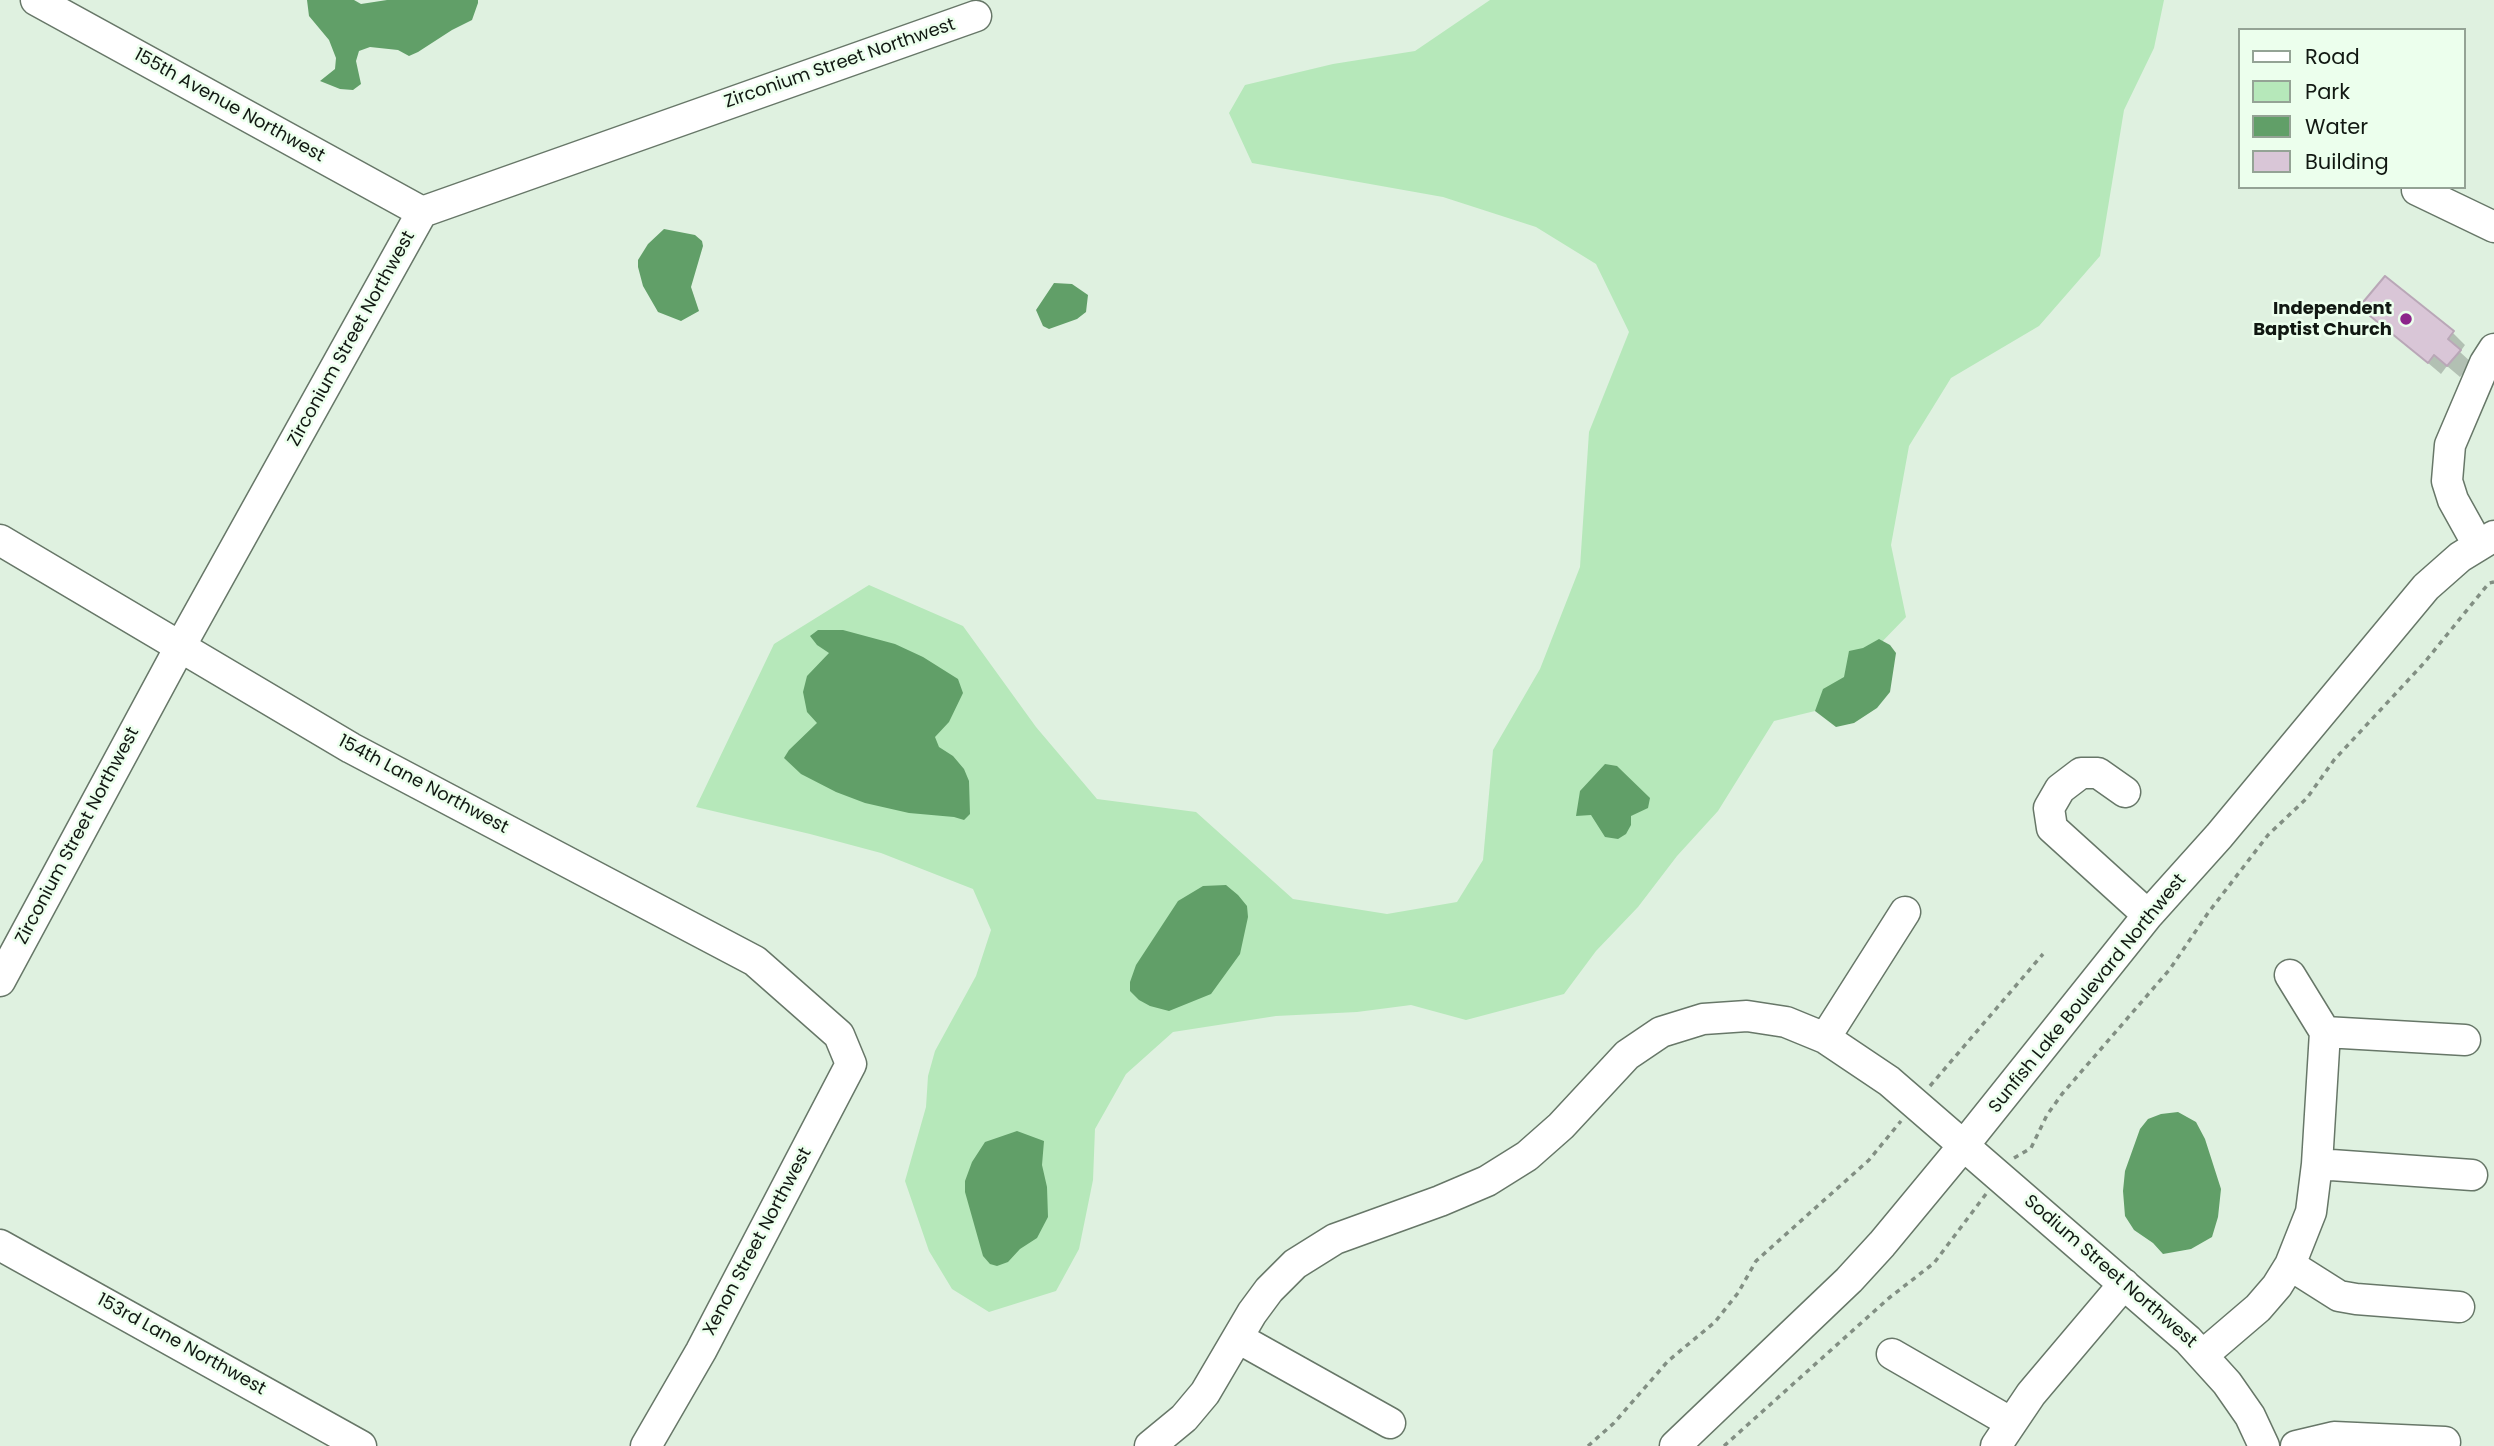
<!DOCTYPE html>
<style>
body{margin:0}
#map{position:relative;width:2494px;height:1446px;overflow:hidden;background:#dff1e0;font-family:Poppins,sans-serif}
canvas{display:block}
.legend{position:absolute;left:2238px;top:28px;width:228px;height:161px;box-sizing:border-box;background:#ecffed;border:2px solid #94a395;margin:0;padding:9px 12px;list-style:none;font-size:21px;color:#111812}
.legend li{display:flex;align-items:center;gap:14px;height:35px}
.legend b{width:35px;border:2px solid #94a395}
</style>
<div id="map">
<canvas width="2494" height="1446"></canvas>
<ul class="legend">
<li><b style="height:9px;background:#fff"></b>Road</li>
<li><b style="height:19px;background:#b6e8ba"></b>Park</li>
<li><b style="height:19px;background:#619f68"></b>Water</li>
<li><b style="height:19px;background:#d9c6d7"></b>Building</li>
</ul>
</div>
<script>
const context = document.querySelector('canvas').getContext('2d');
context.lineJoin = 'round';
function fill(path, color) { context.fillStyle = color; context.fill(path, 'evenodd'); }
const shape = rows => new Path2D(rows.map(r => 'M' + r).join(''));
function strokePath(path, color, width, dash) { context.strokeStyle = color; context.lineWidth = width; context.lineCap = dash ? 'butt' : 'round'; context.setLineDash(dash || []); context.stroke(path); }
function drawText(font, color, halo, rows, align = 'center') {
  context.font = font + ' Poppins,sans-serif'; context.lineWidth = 5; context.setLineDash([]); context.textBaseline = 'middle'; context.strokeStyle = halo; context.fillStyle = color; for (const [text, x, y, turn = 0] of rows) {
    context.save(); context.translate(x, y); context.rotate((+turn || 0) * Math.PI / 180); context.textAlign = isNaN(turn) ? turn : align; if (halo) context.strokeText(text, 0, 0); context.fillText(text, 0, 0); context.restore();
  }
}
fill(shape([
 [1490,0,2164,0,2154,48,2124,110,2100,256,2039,326,1951,378,1909,446,1891,545,1906,617,1815,711,1774,721,1718,811,1677,856,1638,907,1596,951,1564,994,1466,1020,1411,1005,1357,1012,1276,1016,1173,1032,1126,1074,1095,1129,1093,1180,1079,1249,1056,1291,989,1312,952,1289,929,1251,905,1181,926,1107,928,1076,935,1051,976,976,991,930,973,889,881,853,810,834,696,807,774,644,869,585,963,626,1036,727,1097,799,1196,812,1293,899,1387,914,1457,902,1483,860,1493,750,1540,669,1580,567,1589,432,1629,332,1596,264,1536,227,1443,197,1252,163,1229,113,1245,85,1333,64,1415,51]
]), '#b6e8ba');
fill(shape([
 [307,0,354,0,361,4,387,0,478,0,478,3,472,20,452,30,418,52,409,56,398,50,370,47,359,51,356,61,361,84,353,90,340,89,320,81,335,69,336,58,329,40,309,16],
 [664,229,695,235,702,241,703,246,691,287,699,311,681,321,658,312,643,286,638,267,638,260,648,244],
 [1054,283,1072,284,1088,295,1086,312,1077,319,1049,329,1043,326,1036,310],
 [818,630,843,630,895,644,923,657,958,679,963,693,949,722,935,737,939,747,953,756,964,769,969,781,970,814,964,820,954,817,909,813,865,803,836,792,801,774,784,758,789,750,817,723,807,712,803,692,807,676,829,653,817,645,810,636],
 [1879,639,1890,645,1896,653,1890,692,1877,708,1854,723,1836,727,1815,711,1823,689,1844,677,1849,651,1863,648],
 [1605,764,1617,766,1650,798,1648,808,1631,816,1631,825,1626,834,1618,839,1605,837,1591,815,1576,816,1580,791],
 [1226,885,1238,895,1247,906,1248,917,1240,954,1211,994,1169,1011,1150,1006,1139,1000,1130,991,1130,982,1136,965,1178,901,1203,886],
 [2178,1112,2196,1122,2205,1139,2221,1189,2218,1217,2212,1237,2191,1249,2163,1254,2153,1243,2134,1230,2125,1216,2123,1191,2125,1171,2140,1129,2148,1119,2161,1114],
 [1017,1131,1044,1141,1042,1165,1047,1187,1048,1217,1037,1238,1020,1249,1008,1262,997,1266,990,1264,983,1256,965,1192,965,1181,972,1162,985,1142]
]), '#619f68');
fill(shape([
 [2362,307,2452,332,2465,345,2460,352,2472,363,2460,377,2447,366,2441,374]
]), '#0003');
const building = shape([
 [2385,276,2454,331,2448,339,2461,350,2447,366,2434,355,2428,363,2359,307,2385,276]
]);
fill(building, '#d9c6d7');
strokePath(building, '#b9a7b7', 2);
const minor = shape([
 [36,0,422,212],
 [2417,190,2494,227],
 [0,540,351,748,755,961,839,1035,851,1064,701,1351,646,1446],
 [2478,545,2453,500,2447,481,2450,445,2485,363,2494,349],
 [2125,792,2098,773,2081,773,2060,789,2049,808,2052,828,2148,915],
 [0,981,180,647,422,212,976,16],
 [2325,1032,2465,1040],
 [1825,1038,1905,912],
 [2317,1164,2472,1175],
 [0,1245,361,1446],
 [2290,1265,2339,1296,2356,1299,2459,1307],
 [1238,1338,1390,1423],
 [1892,1354,2010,1422],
 [2203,1355,2258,1308,2277,1286,2290,1265,2311,1212,2317,1164,2325,1032,2290,975],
 [1150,1446,1184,1418,1205,1393,1252,1313,1269,1290,1295,1264,1335,1239,1440,1201,1487,1181,1527,1156,1561,1126,1627,1055,1661,1032,1703,1019,1747,1016,1786,1022,1825,1038,1889,1081,2188,1340,2227,1383,2250,1416,2264,1446],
 [1675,1446,1849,1280,1882,1244,1964,1145,2148,915,2219,836,2426,587,2460,557,2494,536],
 [1996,1446,2031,1394,2124,1284],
 [2296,1446,2334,1437,2445,1442]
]);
strokePath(minor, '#677768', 33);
strokePath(shape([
 [1930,1086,2043,954],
 [2014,1158,2031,1148,2047,1115,2062,1094,2170,969,2208,913,2268,835,2307,798,2334,760,2424,663,2489,583,2494,582],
 [1588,1446,1614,1423,1668,1361,1715,1322,1738,1293,1756,1261,1869,1160,1901,1121],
 [1724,1446,1889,1298,1934,1263,1986,1194]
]), '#828f83', 3.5, [5, 5]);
strokePath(minor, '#fff', 30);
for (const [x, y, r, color] of [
 [2406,319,7,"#8c248a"]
]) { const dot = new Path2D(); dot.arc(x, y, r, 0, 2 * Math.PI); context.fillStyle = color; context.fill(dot); strokePath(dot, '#ecffed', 2.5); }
drawText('18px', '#111812', '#ecffed', [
 ["Zirconium Street Northwest",840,64,-19],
 ["155th Avenue Northwest",229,106,29],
 ["Zirconium Street Northwest",352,339,-61],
 ["154th Lane Northwest",423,785,28],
 ["Zirconium Street Northwest",78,836,-62],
 ["Sunfish Lake Boulevard Northwest",2088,994,-51],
 ["Xenon Street Northwest",758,1242,-62],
 ["Sodium Street Northwest",2110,1272,41],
 ["153rd Lane Northwest",181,1345,29]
]);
drawText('bold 18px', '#111812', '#ecffed', [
 ["Independent",2392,309],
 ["Baptist Church",2392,330]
], 'right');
</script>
